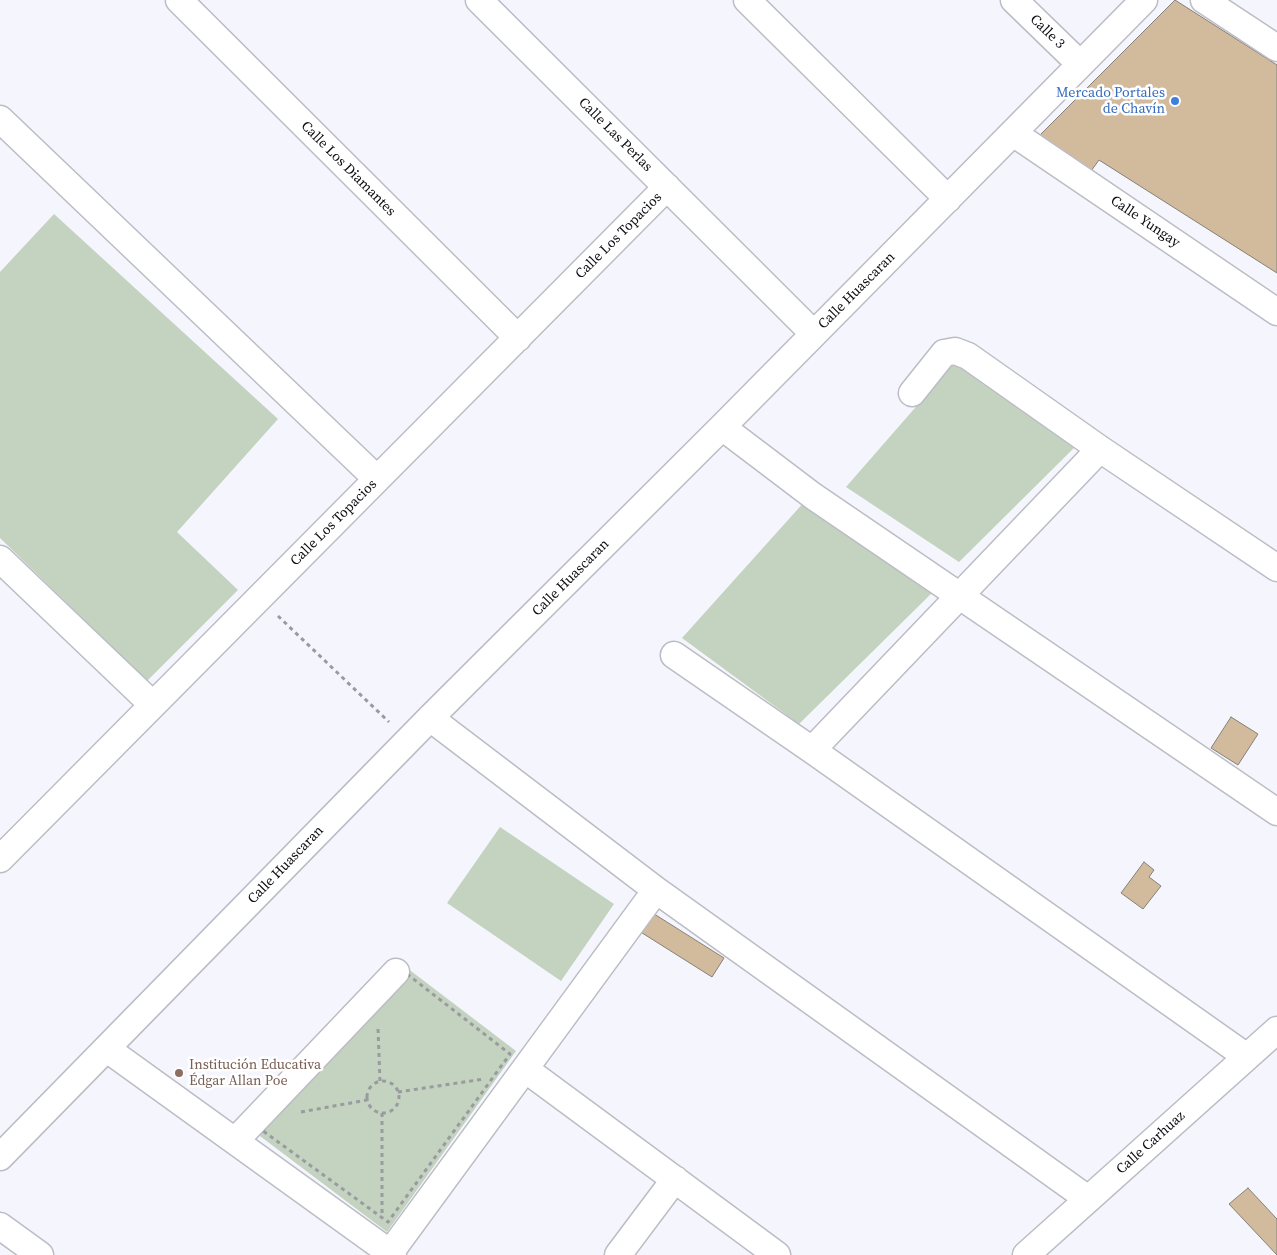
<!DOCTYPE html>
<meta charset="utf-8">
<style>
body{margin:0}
canvas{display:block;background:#f5f5fe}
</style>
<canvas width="1277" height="1255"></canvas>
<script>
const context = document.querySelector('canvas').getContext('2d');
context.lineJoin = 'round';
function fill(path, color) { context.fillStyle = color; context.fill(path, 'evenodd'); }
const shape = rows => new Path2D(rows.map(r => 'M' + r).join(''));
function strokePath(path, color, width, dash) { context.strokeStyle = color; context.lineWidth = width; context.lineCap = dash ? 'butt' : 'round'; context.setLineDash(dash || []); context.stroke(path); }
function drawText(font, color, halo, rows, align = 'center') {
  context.font = font + ' "Source Serif 4",serif'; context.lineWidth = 5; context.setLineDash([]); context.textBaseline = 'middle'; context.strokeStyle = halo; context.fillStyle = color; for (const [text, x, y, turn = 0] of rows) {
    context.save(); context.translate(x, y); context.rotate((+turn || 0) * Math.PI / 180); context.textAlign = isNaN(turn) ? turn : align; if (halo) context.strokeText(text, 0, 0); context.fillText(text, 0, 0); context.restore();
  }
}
fill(shape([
 [54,214,278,419,177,532,238,590,147,681,0,538,0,272],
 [955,362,1079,443,959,562,846,487],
 [806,500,935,590,799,724,682,638],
 [500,827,614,904,561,981,447,903],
 [407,968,516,1051,387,1232,252,1130]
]), '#c3d3bf');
const building = shape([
 [1175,0,1277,65,1277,273,1099,160,1091,171,1038,137,1175,0],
 [1231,717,1258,734,1238,765,1211,748,1231,717],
 [1144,862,1154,870,1149,877,1161,886,1143,909,1121,893,1144,862],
 [651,912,724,958,712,977,639,931,651,912],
 [1248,1188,1277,1219,1277,1255,1229,1204,1248,1188]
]);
fill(building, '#d2bb9c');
strokePath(building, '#858079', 1);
const street = shape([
 [179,0,518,338],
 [479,0,814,334],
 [747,0,948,199],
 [1014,0,1080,64],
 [1204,0,1277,48],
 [0,119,377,479],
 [1013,133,1277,312],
 [912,393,944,353,955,351,968,356,1100,449,1277,568],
 [722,427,813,496,1277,812],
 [0,559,153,705],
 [674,655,812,750,1247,1057],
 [430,718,656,890,1088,1199],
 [812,750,1100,449],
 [0,859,667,187],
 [107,1049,393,1255],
 [525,1069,777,1255],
 [235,1141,396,972],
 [0,1157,430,718,722,427,1144,0],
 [0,1226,40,1255],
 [390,1253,656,890],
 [618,1255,675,1179],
 [1026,1255,1277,1030]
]);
strokePath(street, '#bcbcc5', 29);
strokePath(shape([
 [278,616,389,722],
 [407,974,510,1054,388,1222,259,1128,407,974],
 [378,1029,380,1081],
 '367 1097a16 16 0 1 1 32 0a16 16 0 1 1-32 0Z',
 [398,1092,484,1079],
 [301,1112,367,1100],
 [382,1113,382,1215]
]), '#9a9aa1', 3, [4, 4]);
strokePath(street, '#fff', 26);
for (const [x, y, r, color] of [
 [1175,101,5,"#3f7fe0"],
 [179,1073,5,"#8d6e63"]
]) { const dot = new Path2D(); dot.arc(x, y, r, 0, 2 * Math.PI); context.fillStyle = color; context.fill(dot); strokePath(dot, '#fff', 2); }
drawText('14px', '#0c0c0f', '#fff', [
 ["Calle 3",1047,32,44],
 ["Calle Las Perlas",615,135,45],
 ["Calle Los Diamantes",348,169,45],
 ["Calle Yungay",1145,222,34],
 ["Calle Los Topacios",619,236,-45],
 ["Calle Huascaran",857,291,-45],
 ["Calle Los Topacios",334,523,-45],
 ["Calle Huascaran",571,578,-45],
 ["Calle Huascaran",286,865,-46],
 ["Calle Carhuaz",1151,1143,-42]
]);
drawText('14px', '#366cbe', '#fff', [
 ["Mercado Portales",1165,93],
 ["de Chavín",1165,109]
], 'right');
drawText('14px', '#785e54', '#fff', [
 ["Institución Educativa",189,1065],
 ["Édgar Allan Poe",189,1081]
], 'left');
</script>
